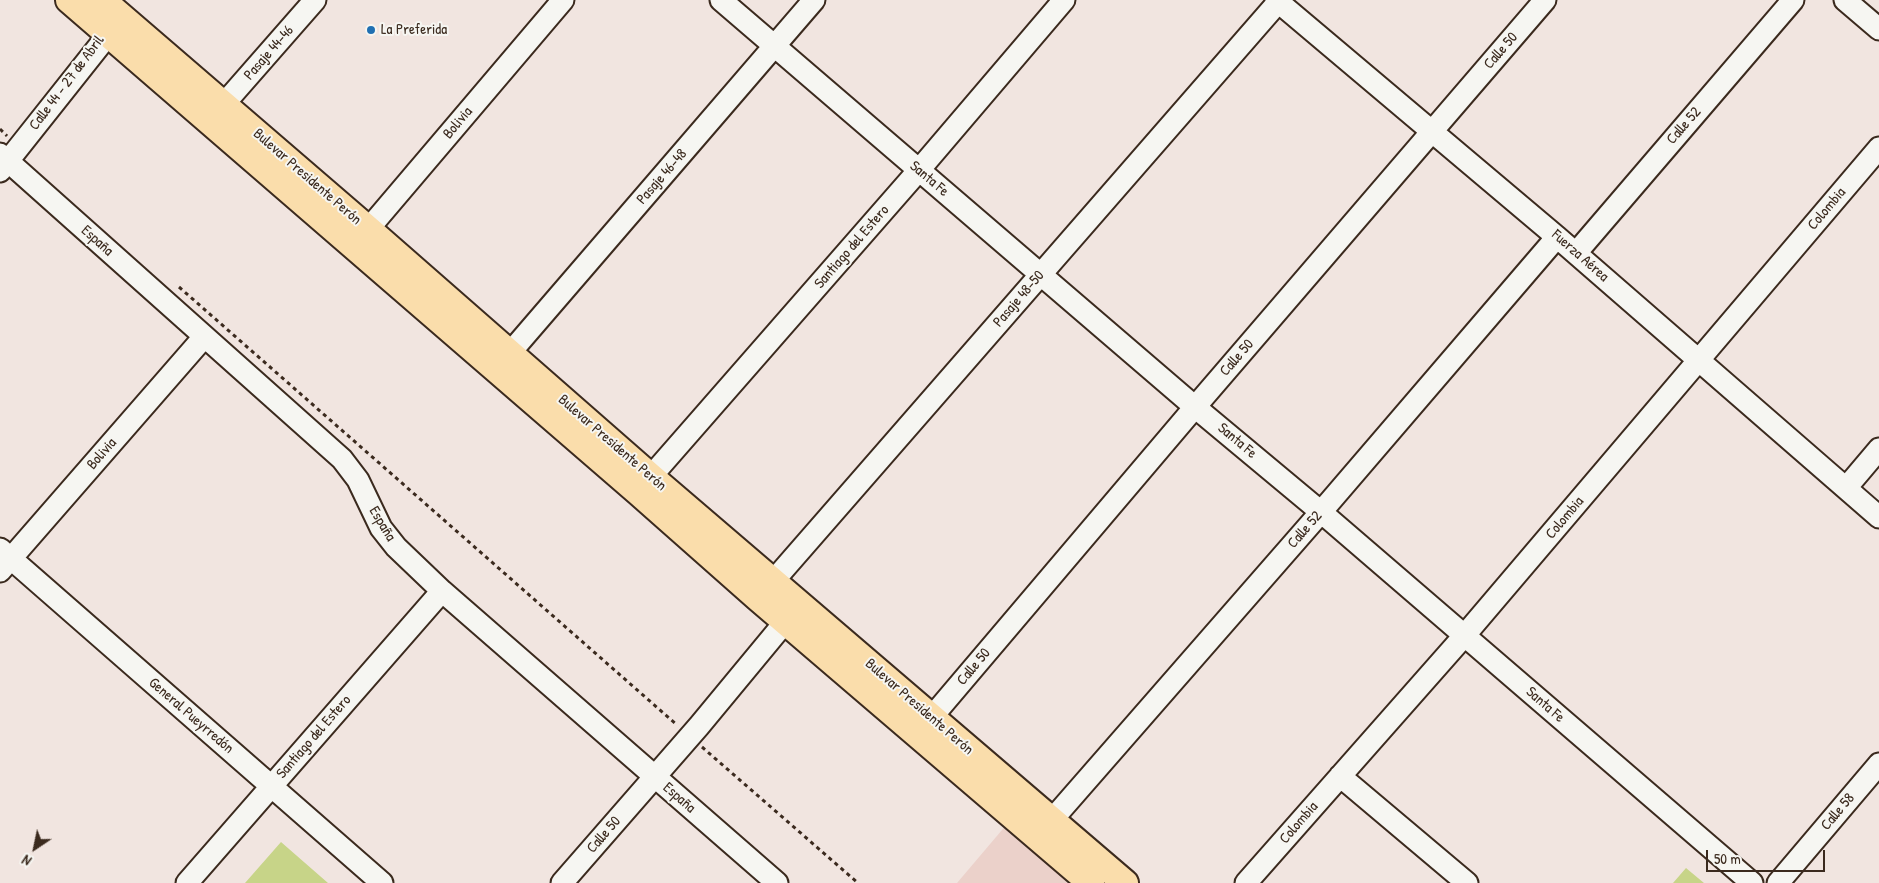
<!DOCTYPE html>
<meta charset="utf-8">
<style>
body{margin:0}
#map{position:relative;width:1879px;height:883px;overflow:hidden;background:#f1e5e0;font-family:"Patrick Hand",sans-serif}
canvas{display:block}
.north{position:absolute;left:10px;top:823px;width:50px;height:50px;-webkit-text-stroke:4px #f6f6f2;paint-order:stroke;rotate:214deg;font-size:14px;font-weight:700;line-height:20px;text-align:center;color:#3b2a1e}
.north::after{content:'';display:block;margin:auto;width:18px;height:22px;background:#3b2a1e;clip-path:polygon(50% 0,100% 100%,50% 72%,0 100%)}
.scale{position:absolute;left:1706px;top:850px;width:119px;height:22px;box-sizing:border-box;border:2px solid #3b2a1e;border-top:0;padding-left:6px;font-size:15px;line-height:18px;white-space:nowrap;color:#3b2a1e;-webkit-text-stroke:4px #f6f6f2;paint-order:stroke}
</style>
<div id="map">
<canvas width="1879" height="883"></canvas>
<div class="north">N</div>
<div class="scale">50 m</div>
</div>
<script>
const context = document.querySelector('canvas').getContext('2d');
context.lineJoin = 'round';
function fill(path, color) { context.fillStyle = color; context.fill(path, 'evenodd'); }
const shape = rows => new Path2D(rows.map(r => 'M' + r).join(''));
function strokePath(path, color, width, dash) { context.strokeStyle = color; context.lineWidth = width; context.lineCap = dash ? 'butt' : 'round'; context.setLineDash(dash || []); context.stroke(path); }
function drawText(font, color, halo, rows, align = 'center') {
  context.font = font + ' "Patrick Hand",sans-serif'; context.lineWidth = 4; context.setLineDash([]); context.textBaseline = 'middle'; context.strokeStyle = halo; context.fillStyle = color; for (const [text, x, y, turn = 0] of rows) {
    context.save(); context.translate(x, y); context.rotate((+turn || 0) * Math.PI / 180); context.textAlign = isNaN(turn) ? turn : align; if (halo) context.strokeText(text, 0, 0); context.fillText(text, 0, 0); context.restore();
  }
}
fill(shape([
 [1013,817,1090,883,957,883]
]), '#ebd1ca');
fill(shape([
 [281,842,328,883,245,883],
 [1686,868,1704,883,1673,883]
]), '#c7d488');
const minor = shape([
 [721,0,1195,407,1321,512,1752,883],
 [1276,0,1557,237,1879,517],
 [1845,0,1879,29],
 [223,105,315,0],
 [0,154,342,459,358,480,381,528,396,547,442,591,777,883],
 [0,171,100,45,106,34,104,17],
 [359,240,563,0],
 [1576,253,1793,0],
 [509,354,814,0],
 [1846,488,1879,449],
 [640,489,919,170,1064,0],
 [0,549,382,883],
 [0,571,204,337],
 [762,594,1280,0],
 [931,718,1195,407,1545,0],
 [1340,776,1467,883],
 [1051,821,1321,512,1557,237],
 [187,883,442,591],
 [562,883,699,726,795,610],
 [1246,883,1464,636,1879,148],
 [1778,883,1879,764]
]);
const major = shape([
 [69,0,638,492,758,598,1091,883],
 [102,0,368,229,651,477,1125,883]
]);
strokePath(minor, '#3b2a1e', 25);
strokePath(major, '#3b2a1e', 30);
strokePath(shape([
 [0,129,7,136],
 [179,287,677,725],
 [702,747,858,883]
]), '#3b2a1e', 3, [4, 4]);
strokePath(minor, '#f6f6f2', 21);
strokePath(major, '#faddab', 26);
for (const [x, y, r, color] of [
 [371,30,5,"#1f6fb2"]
]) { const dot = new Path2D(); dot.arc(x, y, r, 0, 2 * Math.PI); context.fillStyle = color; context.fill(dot); strokePath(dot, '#f6f6f2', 2); }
drawText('15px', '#3b2a1e', '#f6f6f2', [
 ["La Preferida",381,30]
], 'left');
drawText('15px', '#3b2a1e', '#f6f6f2', [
 ["Calle 50",1501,51,-49],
 ["Pasaje 44-46",269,53,-49],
 ["Calle 44 - 27 de Abril",67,83,-53],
 ["Bolivia",458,123,-50],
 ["Calle 52",1684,126,-49],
 ["Bulevar Presidente Perón",307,177,41],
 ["Pasaje 46-48",662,177,-49],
 ["Santa Fe",929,179,40],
 ["Colombia",1827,209,-50],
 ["España",97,241,42],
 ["Santiago del Estero",852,247,-49],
 ["Fuerza Aérea",1580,256,41],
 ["Pasaje 48-50",1019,299,-49],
 ["Calle 50",1237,358,-49],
 ["Santa Fe",1237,441,40],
 ["Bulevar Presidente Perón",612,443,41],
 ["Bolivia",102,454,-49],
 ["Colombia",1565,518,-50],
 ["España",382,524,59],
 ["Calle 52",1305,530,-49],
 ["Calle 50",974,667,-50],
 ["Santa Fe",1545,705,41],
 ["Bulevar Presidente Perón",919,707,41],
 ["General Pueyrredón",191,716,41],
 ["Santiago del Estero",314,737,-49],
 ["España",679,798,41],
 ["Calle 58",1838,812,-50],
 ["Colombia",1299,823,-49],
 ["Calle 50",604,835,-49]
]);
</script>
